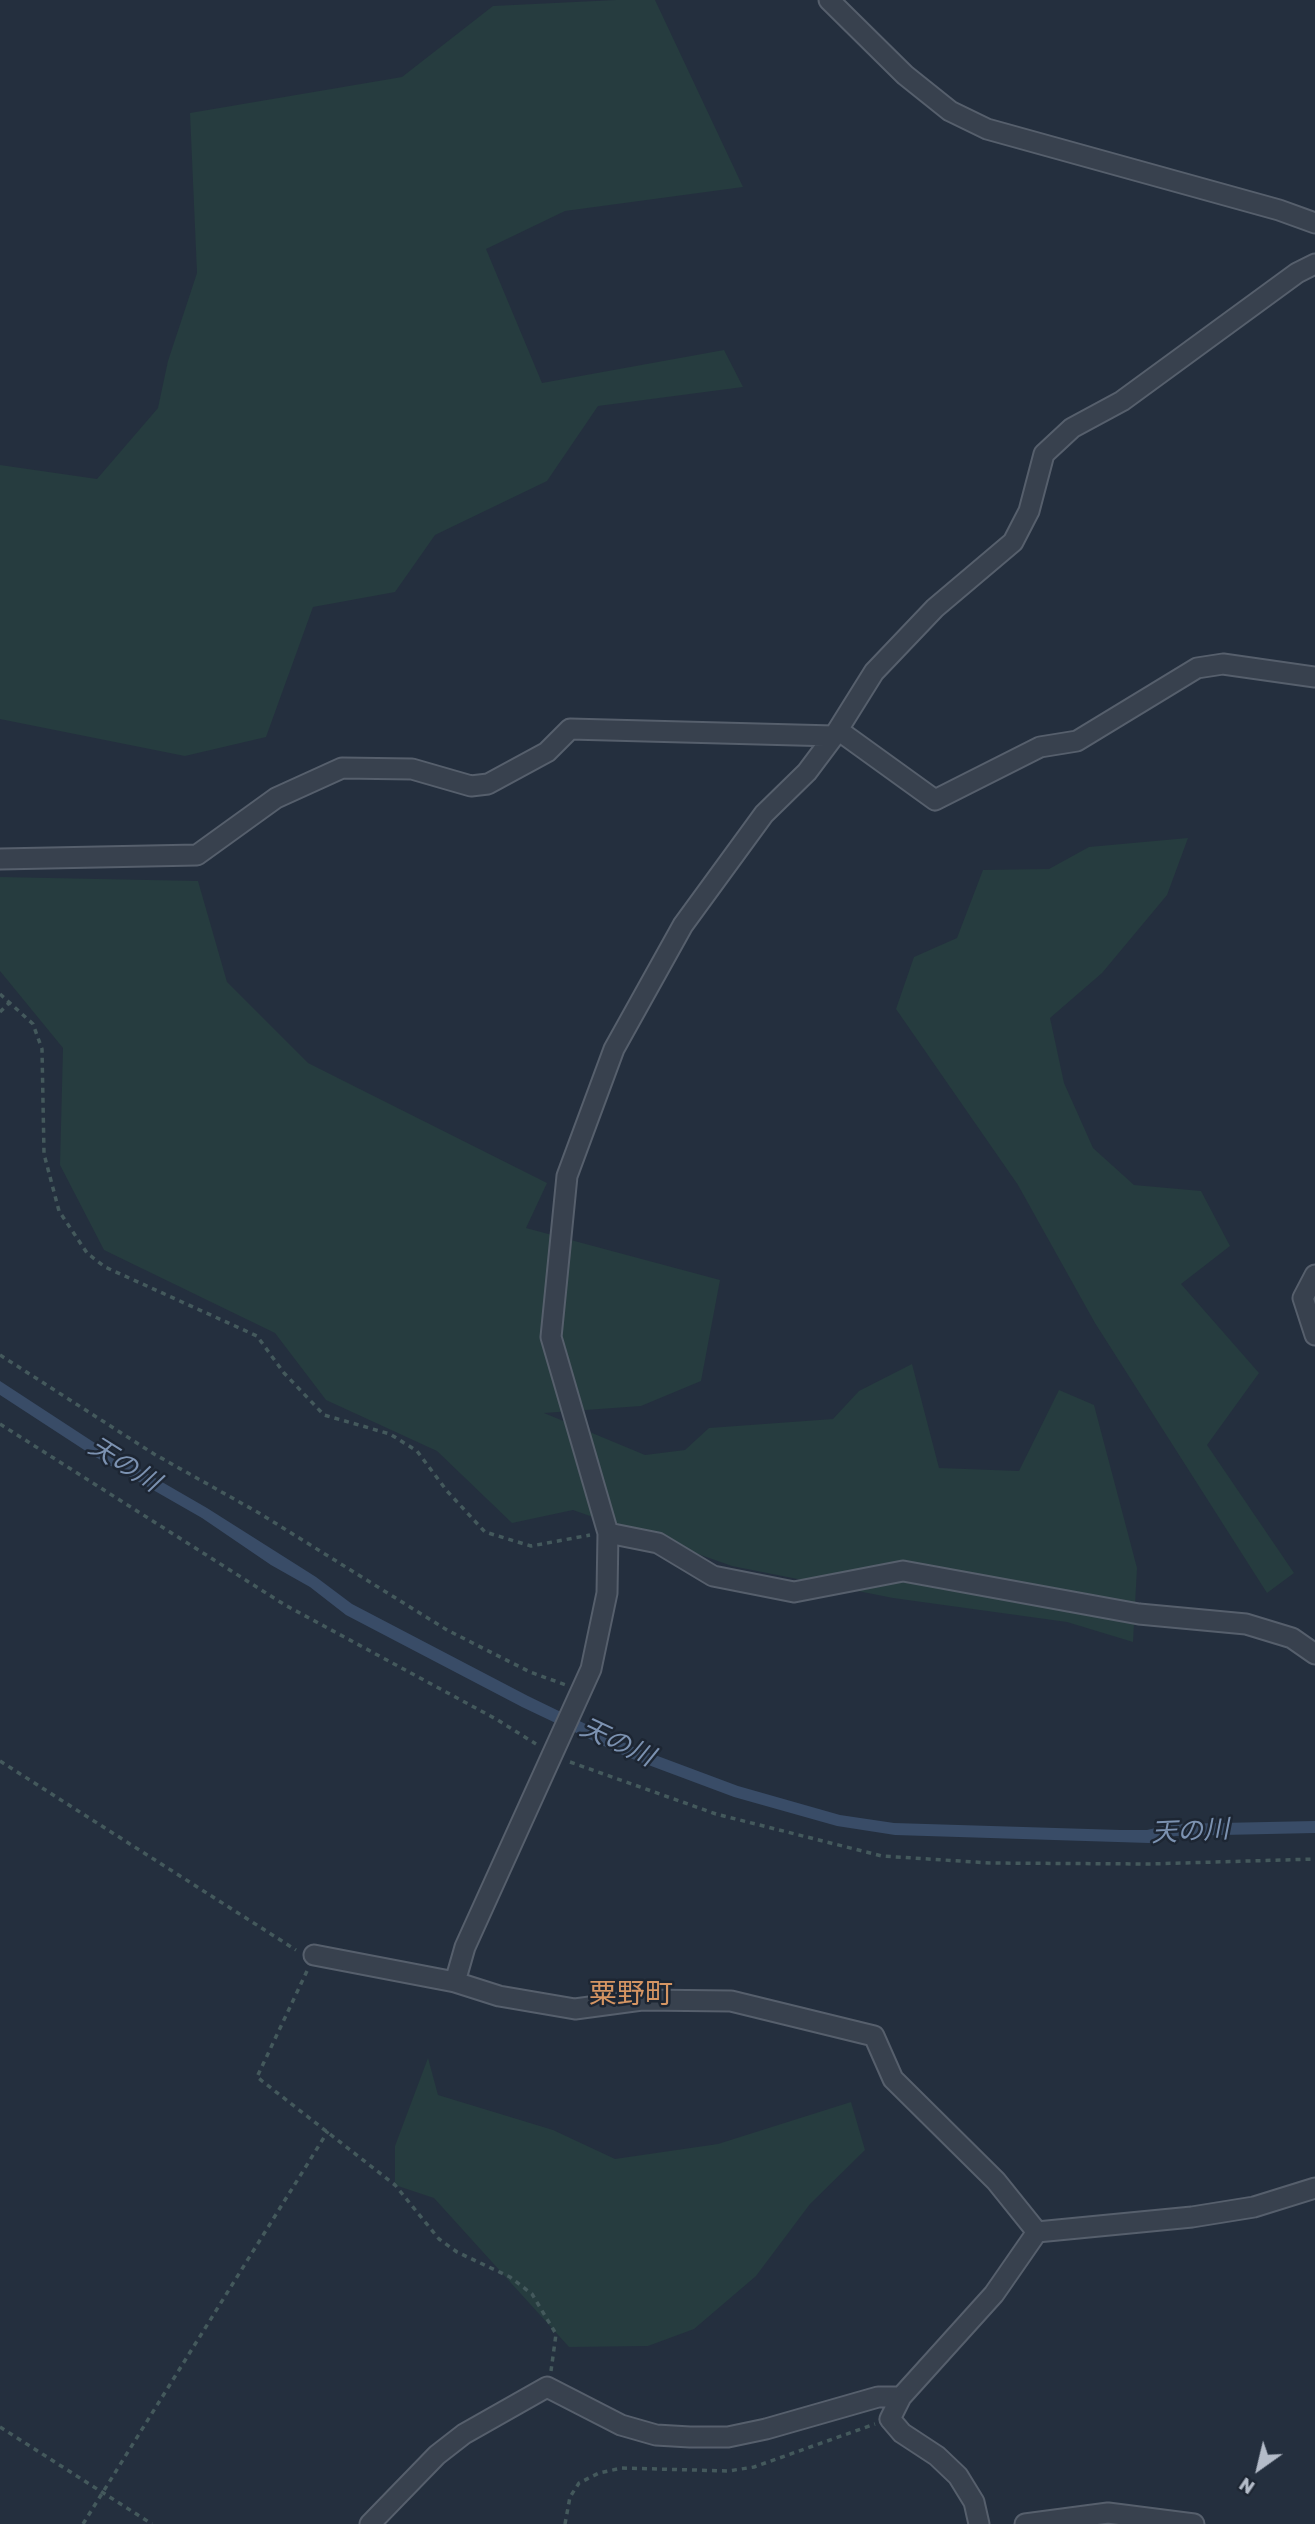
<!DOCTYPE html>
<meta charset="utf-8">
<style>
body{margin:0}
#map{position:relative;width:1315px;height:2524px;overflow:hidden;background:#242f3e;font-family:Rubik,sans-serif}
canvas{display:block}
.north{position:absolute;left:1224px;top:2433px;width:70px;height:70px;-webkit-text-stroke:5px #1d2633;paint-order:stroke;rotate:214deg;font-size:19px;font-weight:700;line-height:28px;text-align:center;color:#b4bcc9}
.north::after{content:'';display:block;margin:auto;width:24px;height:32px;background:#b4bcc9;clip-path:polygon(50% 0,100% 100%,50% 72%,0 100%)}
</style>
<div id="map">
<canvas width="1315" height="2524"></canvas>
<div class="north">N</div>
</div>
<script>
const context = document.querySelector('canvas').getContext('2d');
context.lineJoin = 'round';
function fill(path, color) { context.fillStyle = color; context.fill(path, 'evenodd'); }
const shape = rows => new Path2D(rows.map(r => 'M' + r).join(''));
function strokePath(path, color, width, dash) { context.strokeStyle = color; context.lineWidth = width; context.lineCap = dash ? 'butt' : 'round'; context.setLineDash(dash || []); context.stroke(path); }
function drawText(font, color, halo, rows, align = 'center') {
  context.font = font + ' Rubik,"Noto Sans JP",sans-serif'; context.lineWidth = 5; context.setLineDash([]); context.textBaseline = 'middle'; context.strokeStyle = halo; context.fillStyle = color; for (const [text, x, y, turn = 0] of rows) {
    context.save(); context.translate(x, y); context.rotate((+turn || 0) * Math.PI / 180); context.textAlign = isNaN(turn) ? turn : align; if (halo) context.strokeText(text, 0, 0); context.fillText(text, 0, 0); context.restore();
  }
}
fill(shape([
 [616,0,655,0,743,187,565,211,486,249,542,383,724,350,743,387,598,406,547,481,435,535,395,592,313,607,266,737,185,756,0,719,0,465,97,479,158,408,168,361,197,273,190,113,402,77,493,6],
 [1188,838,1167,895,1102,973,1050,1018,1064,1083,1093,1148,1134,1185,1201,1191,1230,1246,1181,1284,1259,1373,1207,1445,1294,1573,1267,1593,1095,1323,1018,1185,896,1009,914,957,957,938,983,870,1049,869,1089,847],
 [0,877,198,881,227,982,308,1063,547,1183,526,1228,720,1280,701,1381,641,1406,544,1413,645,1455,685,1450,709,1428,833,1419,859,1391,912,1364,939,1468,1019,1471,1059,1390,1094,1405,1137,1568,1133,1642,1067,1622,893,1598,732,1566,573,1510,512,1523,437,1451,326,1400,275,1333,104,1250,60,1165,63,1048,0,971],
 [428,2058,438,2095,553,2130,615,2159,718,2144,851,2102,865,2150,810,2204,756,2276,694,2329,648,2346,569,2347,434,2198,395,2185,395,2146]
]), '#263c3f');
fill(shape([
 [0,1381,98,1445,207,1508,316,1577,352,1604,528,1696,631,1746,738,1786,840,1815,894,1823,1121,1830,1147,1830,1173,1824,1315,1821,1315,1833,1175,1836,1149,1843,895,1835,837,1826,734,1797,627,1757,522,1707,346,1615,310,1587,271,1565,202,1518,92,1455,0,1395]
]), '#394c67');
const minor = shape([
 [829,0,905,75,950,111,987,129,1279,210,1315,223],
 [838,730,935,800,1040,747,1077,741,1197,668,1223,664,1315,677],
 [0,859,197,855,276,798,342,768,412,769,471,786,488,784,547,752,570,729,834,736],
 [1315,1275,1303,1298,1315,1335],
 [608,1533,658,1543,713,1576,794,1592,903,1571,1139,1614,1246,1624,1292,1638,1315,1654],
 [314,1955,455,1982,499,1996,575,2009,642,2000,731,2001,874,2036,893,2079,996,2181,1037,2232],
 [455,1982,465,1947,591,1669,607,1593,608,1533,551,1337,567,1176,614,1049,683,925,764,814,807,772,834,736,874,672,935,608,1013,542,1029,511,1044,454,1072,428,1122,401,1297,273,1315,264],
 [370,2524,437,2455,464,2434,547,2387,621,2425,656,2435,690,2437,728,2437,766,2429,878,2397,901,2397],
 [979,2524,974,2502,958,2476,937,2456,902,2433,890,2419,901,2397,994,2294,1037,2232,1192,2217,1254,2207,1315,2188],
 [1025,2524,1108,2513,1194,2524]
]);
strokePath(minor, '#565f6c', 23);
strokePath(shape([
 [0,994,33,1024,42,1049,44,1154,59,1211,87,1253,105,1267,257,1336,284,1373,324,1415,390,1434,417,1451,447,1491,485,1532,531,1546,590,1535],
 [0,1012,10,1002],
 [0,1355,154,1454,259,1513,447,1630,530,1672,566,1685],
 [0,1424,285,1605,496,1719,536,1744],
 [0,1761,296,1950],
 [570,1762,716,1814,882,1856,990,1863,1149,1864,1315,1859],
 [307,1971,257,2077,395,2185,439,2239,457,2252,510,2277,532,2294,556,2334,551,2371],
 [0,2427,152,2524],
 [83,2524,328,2131],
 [565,2524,570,2497,579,2483,599,2473,622,2468,728,2471,754,2467,875,2424]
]), '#44595c', 3.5, [5, 5]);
strokePath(minor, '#38414e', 19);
drawText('italic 26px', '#7c92b1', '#1d2633', [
 ["天の川",124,1465,32],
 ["天の川",617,1743,25],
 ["天の川",1190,1832,-3]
]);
drawText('28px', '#d59563', '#1d2633', [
 ["粟野町",631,1995]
]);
</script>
